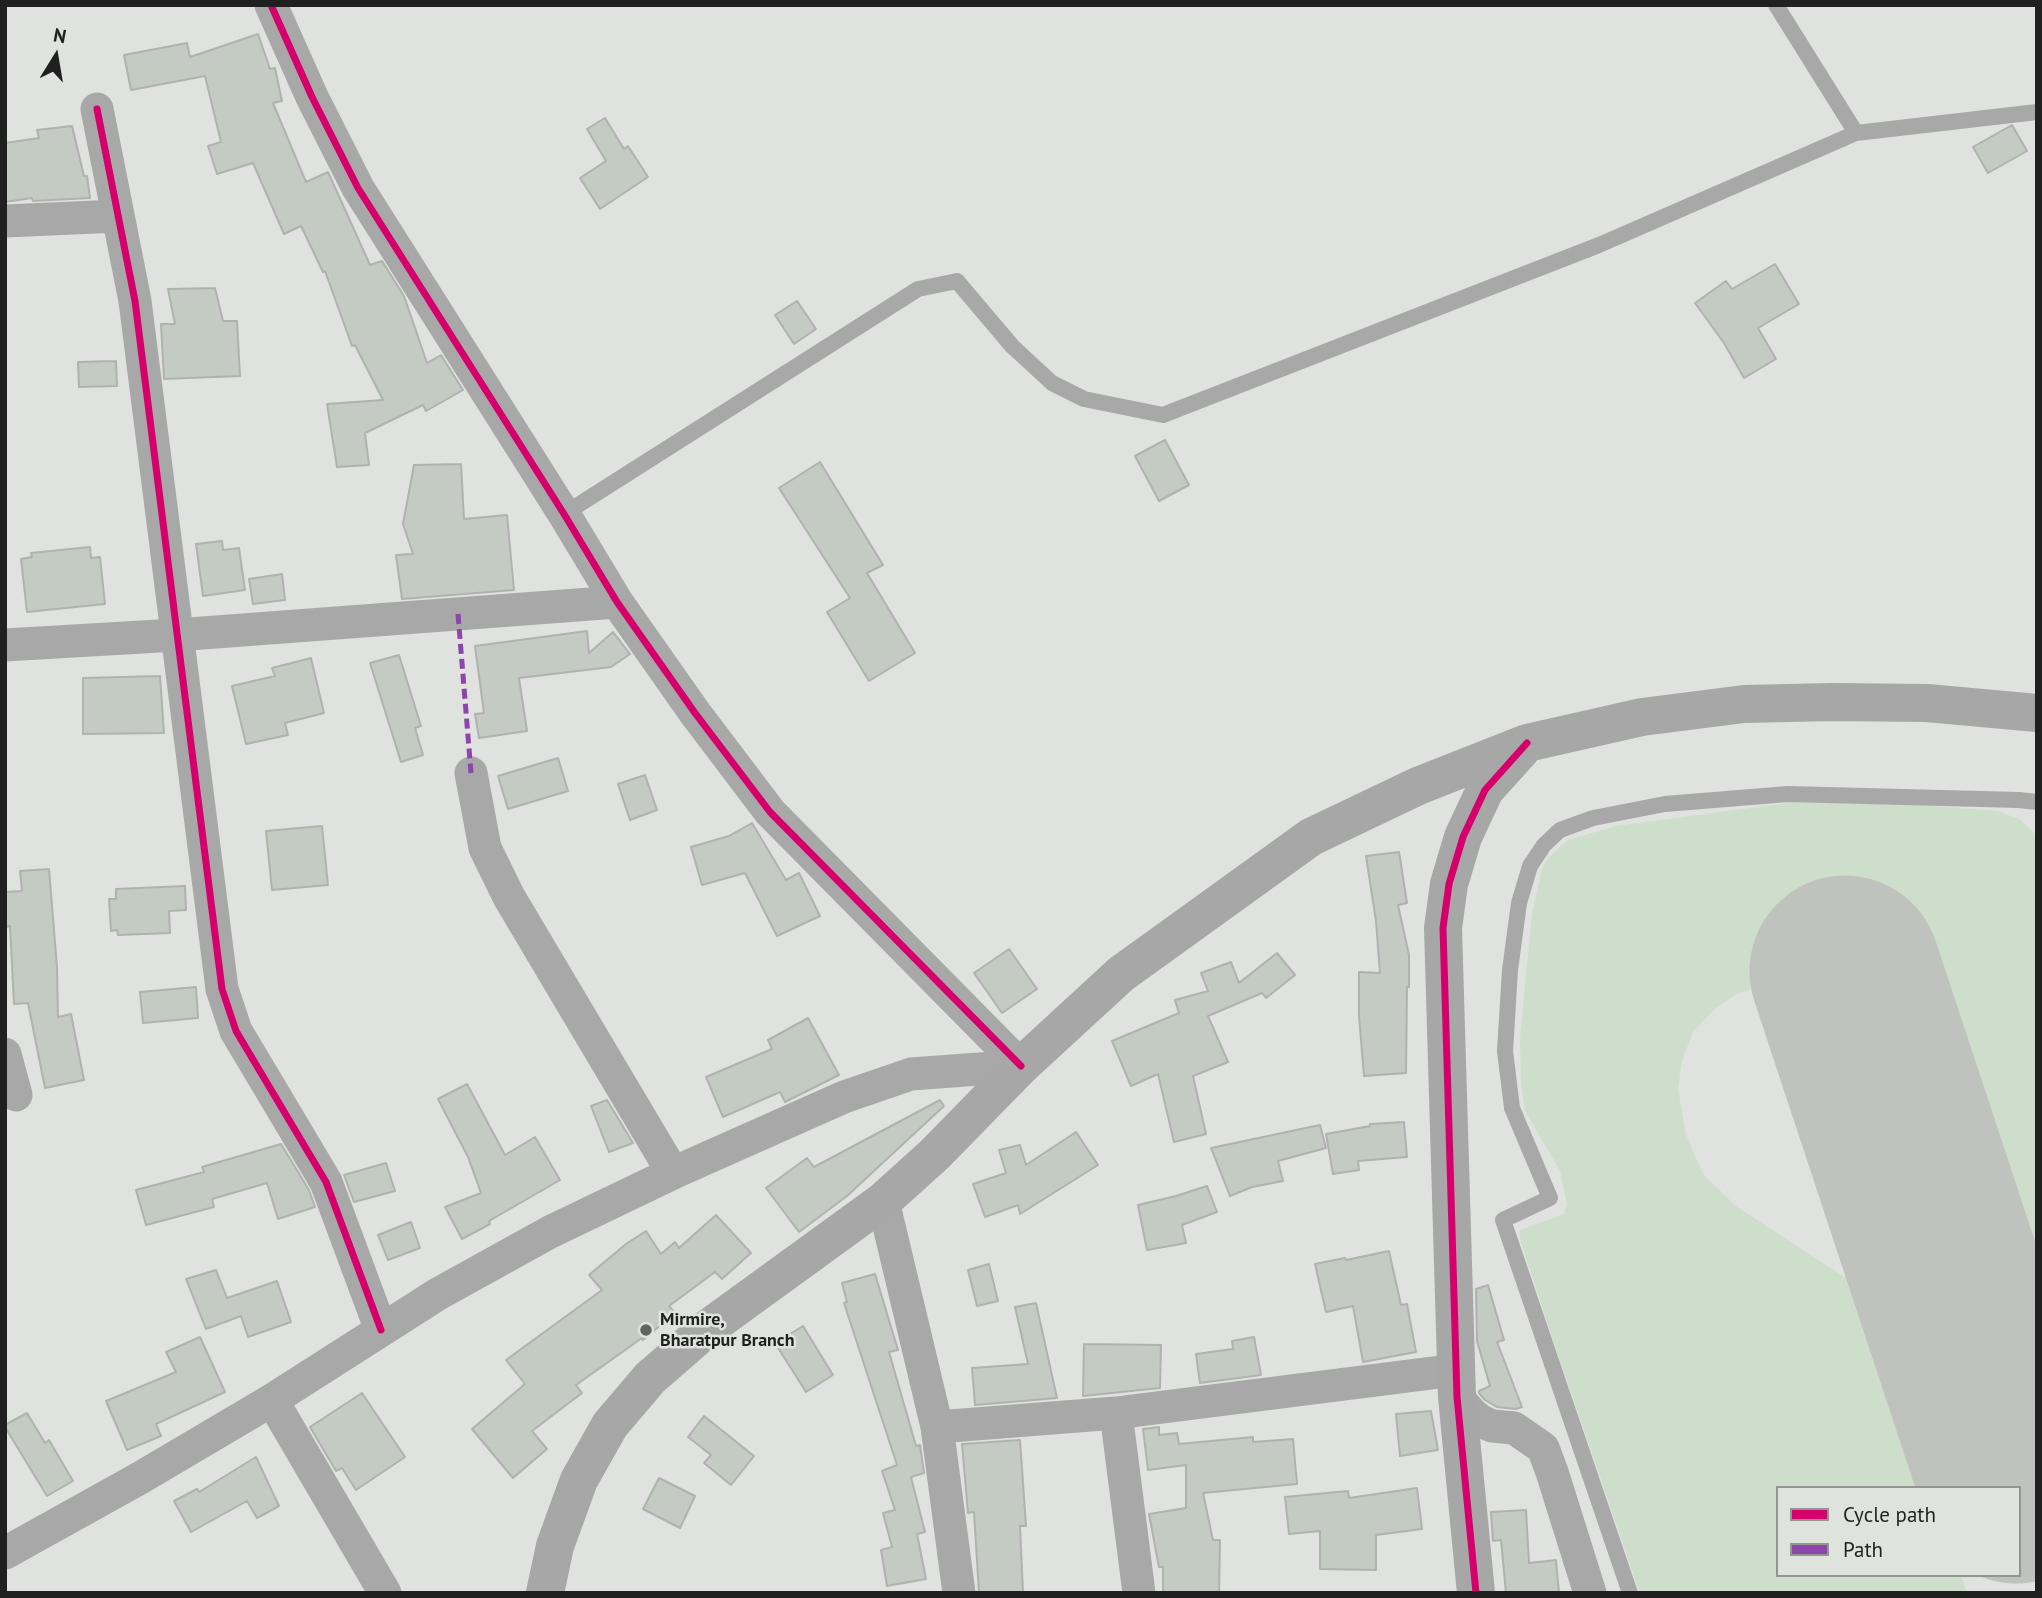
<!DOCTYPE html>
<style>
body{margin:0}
#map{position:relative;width:2042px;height:1598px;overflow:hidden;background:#e0e2df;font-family:"PT Sans",sans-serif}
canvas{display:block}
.frame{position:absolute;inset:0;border:7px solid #1f201f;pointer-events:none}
.legend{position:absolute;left:1776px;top:1486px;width:245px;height:91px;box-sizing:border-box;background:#dfe3de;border:2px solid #929592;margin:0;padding:9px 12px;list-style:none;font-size:21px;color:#1f201f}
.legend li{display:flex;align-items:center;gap:14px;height:35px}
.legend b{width:35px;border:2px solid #929592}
.north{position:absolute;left:21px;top:21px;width:70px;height:70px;-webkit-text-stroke:5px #dfe3de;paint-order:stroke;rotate:11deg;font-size:19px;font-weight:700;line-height:28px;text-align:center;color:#1f201f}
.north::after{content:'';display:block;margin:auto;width:24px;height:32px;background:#1f201f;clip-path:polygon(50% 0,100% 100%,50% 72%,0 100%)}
</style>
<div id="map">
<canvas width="2042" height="1598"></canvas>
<div class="frame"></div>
<ul class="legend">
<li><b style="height:9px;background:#d6006c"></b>Cycle path</li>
<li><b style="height:9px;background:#8e44ad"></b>Path</li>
</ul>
<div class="north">N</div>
</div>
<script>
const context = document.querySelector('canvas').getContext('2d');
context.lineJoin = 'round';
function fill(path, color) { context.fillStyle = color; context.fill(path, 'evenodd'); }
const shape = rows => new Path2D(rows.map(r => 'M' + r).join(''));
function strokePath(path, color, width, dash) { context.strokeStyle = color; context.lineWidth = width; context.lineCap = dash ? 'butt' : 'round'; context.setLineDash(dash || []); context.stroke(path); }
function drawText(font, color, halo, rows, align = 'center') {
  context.font = font + ' "PT Sans",sans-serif'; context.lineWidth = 5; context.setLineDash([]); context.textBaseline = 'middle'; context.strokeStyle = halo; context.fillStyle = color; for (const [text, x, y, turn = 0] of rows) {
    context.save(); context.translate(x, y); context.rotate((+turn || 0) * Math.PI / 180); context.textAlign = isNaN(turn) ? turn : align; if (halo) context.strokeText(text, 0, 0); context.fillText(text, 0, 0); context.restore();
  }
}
fill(shape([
 [1802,801,1905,804,1998,811,2021,820,2037,836,2037,1402,1885,946,1736,994,1714,1010,1693,1032,1682,1061,1678,1089,1686,1135,1703,1174,1737,1207,1866,1291,1932,1488,1778,1488,1778,1575,1961,1575,1967,1593,1640,1593,1553,1340,1520,1239,1520,1230,1564,1214,1567,1205,1560,1171,1525,1111,1521,1083,1520,1038,1532,914,1542,869,1548,858,1568,840,1616,826]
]), '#cddecb');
strokePath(shape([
 [1845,971,2016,1488]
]), '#c0c2be', 191);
const building = shape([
 [258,34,270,69,275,68,282,101,273,103,306,182,328,172,370,265,382,261,404,296,427,363,441,355,463,390,426,411,423,405,365,433,369,465,337,467,327,404,383,400,355,345,352,346,325,271,323,272,301,226,284,234,253,163,217,174,208,146,221,142,205,76,131,90,124,55,187,43,190,57,258,34],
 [605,118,624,149,628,146,648,177,600,209,580,178,606,161,587,129,605,118],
 [2012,125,2027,151,1988,173,1973,147,2012,125],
 [72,126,84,176,87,176,90,198,33,201,32,198,5,202,5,143,39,138,37,130,72,126],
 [1775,264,1799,304,1758,328,1776,359,1744,378,1724,343,1695,303,1726,281,1732,289,1775,264],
 [215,288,223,321,237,321,240,376,164,379,161,324,175,324,168,289,215,288],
 [797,301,816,329,794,344,775,315,797,301],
 [116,361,117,386,79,387,78,362,116,361],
 [1165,440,1189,485,1159,501,1135,456,1165,440],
 [820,462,883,565,867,573,915,653,869,681,827,612,850,598,779,488,820,462],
 [461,464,464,519,507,515,514,590,402,599,396,555,413,554,403,524,414,465,461,464],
 [222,541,223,550,239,548,245,590,203,596,196,544,222,541],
 [90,547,91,558,100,557,105,604,27,612,21,559,32,557,31,553,90,547],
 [282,574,285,600,253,604,249,579,282,574],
 [587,631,589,653,613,632,630,654,611,667,519,678,527,731,479,738,475,714,484,713,475,646,587,631],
 [399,655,421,726,415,728,423,755,401,762,370,663,399,655],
 [311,658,324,713,285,723,288,735,246,744,232,686,275,676,272,668,311,658],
 [160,676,164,733,83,734,83,678,160,676],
 [558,758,568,791,508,809,498,776,558,758],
 [645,775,657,810,630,820,618,784,645,775],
 [752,823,786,880,799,873,820,916,777,936,745,873,702,885,691,847,729,836,752,823],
 [322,826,328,885,272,890,266,831,322,826],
 [1399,852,1407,903,1398,905,1409,955,1409,987,1407,987,1406,1073,1364,1076,1359,1016,1359,972,1380,973,1376,921,1366,856,1399,852],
 [49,869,57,967,58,1017,71,1014,84,1080,45,1088,28,1003,14,1004,10,926,5,927,5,892,22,891,20,871,49,869],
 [185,886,186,910,169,911,170,933,118,935,117,930,111,931,109,899,116,899,116,889,185,886],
 [1009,949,1037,989,1002,1013,974,973,1009,949],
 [1277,953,1295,975,1266,998,1262,993,1208,1016,1228,1062,1193,1076,1206,1134,1174,1142,1158,1074,1131,1086,1112,1041,1179,1013,1175,1000,1208,991,1201,973,1231,962,1239,983,1277,953],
 [196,987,198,1018,143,1023,140,992,196,987],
 [808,1018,839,1075,785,1102,780,1092,723,1117,706,1077,772,1049,768,1040,808,1018],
 [467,1084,505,1155,535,1137,560,1180,489,1221,490,1224,462,1239,445,1207,481,1193,468,1157,438,1099,467,1084],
 [607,1100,633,1143,609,1152,591,1106,607,1100],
 [940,1100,944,1106,847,1196,799,1232,766,1188,807,1158,814,1167,940,1100],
 [1404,1122,1407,1157,1358,1161,1359,1170,1333,1174,1326,1134,1370,1126,1370,1124,1404,1122],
 [1320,1125,1326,1148,1278,1161,1283,1181,1252,1187,1230,1196,1211,1148,1320,1125],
 [1076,1132,1098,1165,1020,1214,1018,1205,985,1217,973,1184,1006,1173,999,1150,1020,1145,1026,1165,1076,1132],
 [281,1144,309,1190,315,1207,278,1219,267,1183,212,1199,214,1207,146,1225,136,1190,204,1172,202,1167,281,1144],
 [386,1163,395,1191,354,1202,344,1175,386,1163],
 [1207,1186,1217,1212,1182,1225,1186,1243,1147,1250,1138,1205,1176,1196,1207,1186],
 [716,1215,751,1253,722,1279,715,1272,669,1306,675,1313,643,1340,642,1338,576,1385,582,1393,532,1431,547,1449,513,1478,472,1429,525,1384,506,1360,602,1290,589,1275,626,1244,646,1231,661,1254,675,1242,679,1248,716,1215],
 [411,1222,420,1248,388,1260,378,1235,411,1222],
 [1389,1251,1401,1305,1407,1304,1416,1352,1363,1362,1353,1306,1326,1312,1315,1264,1345,1258,1346,1260,1389,1251],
 [989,1264,998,1301,977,1306,968,1270,989,1264],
 [216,1270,227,1298,277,1281,291,1322,248,1337,241,1316,206,1329,186,1279,216,1270],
 [875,1274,898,1350,889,1352,916,1446,920,1445,924,1473,911,1477,925,1532,917,1534,926,1579,887,1586,881,1550,892,1547,883,1513,895,1510,882,1471,897,1465,844,1303,847,1302,842,1283,875,1274],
 [1488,1285,1504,1340,1497,1342,1522,1407,1516,1409,1497,1407,1485,1400,1479,1393,1479,1391,1490,1386,1477,1341,1476,1289,1488,1285],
 [1036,1303,1057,1398,975,1405,972,1368,1028,1364,1015,1307,1036,1303],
 [803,1326,833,1375,806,1392,775,1343,803,1326],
 [200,1337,225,1392,156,1424,161,1436,127,1450,106,1401,176,1372,166,1352,200,1337],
 [1254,1337,1261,1375,1200,1383,1196,1354,1233,1349,1232,1341,1254,1337],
 [1084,1344,1161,1345,1160,1388,1083,1396,1084,1344],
 [362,1393,405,1457,356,1490,342,1468,336,1471,310,1427,362,1393],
 [1431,1411,1438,1450,1400,1456,1396,1414,1431,1411],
 [27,1413,45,1443,49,1440,73,1481,47,1496,5,1427,5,1425,27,1413],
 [704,1416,754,1456,731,1485,704,1463,711,1455,688,1437,704,1416],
 [1159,1427,1159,1435,1177,1433,1179,1444,1253,1437,1253,1442,1293,1439,1297,1484,1203,1493,1213,1540,1220,1540,1219,1593,1163,1593,1163,1567,1159,1567,1149,1514,1186,1508,1186,1465,1148,1470,1143,1429,1159,1427],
 [1020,1440,1026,1526,1020,1526,1023,1593,979,1593,974,1512,968,1513,962,1444,1020,1440],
 [256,1457,279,1506,257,1518,247,1501,191,1532,174,1501,197,1489,199,1492,256,1457],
 [659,1478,695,1496,680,1528,643,1509,659,1478],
 [1417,1488,1422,1529,1376,1535,1376,1570,1320,1569,1320,1531,1289,1534,1285,1497,1348,1491,1349,1498,1417,1488],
 [1526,1510,1529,1563,1556,1560,1559,1593,1506,1593,1501,1540,1493,1541,1491,1512,1526,1510]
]);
fill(building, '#c3cbc2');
strokePath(building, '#b0b2af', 2);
strokePath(shape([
 [1776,5,1856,133],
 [564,514,918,289,957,281,1012,346,1052,383,1084,399,1163,415,1599,245,1856,133,2037,112],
 [1630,1593,1503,1220,1550,1198,1512,1108,1505,1051,1510,970,1519,903,1530,866,1544,845,1560,830,1593,818,1665,804,1788,794,2019,800,2037,802]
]), '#a8a8a8', 16);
strokePath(shape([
 [271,5,312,97,358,188,564,514,617,602,695,713,770,812,1021,1066],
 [97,109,135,301,222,989,236,1031,326,1182,381,1330],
 [5,221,118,216],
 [5,645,176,635,617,602],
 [471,773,485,848,509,897,673,1173],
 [5,1054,16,1095],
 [883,1201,937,1427,1116,1413,1456,1370],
 [1457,1397,1472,1414,1481,1421,1492,1426,1514,1428,1543,1448,1552,1472,1590,1593],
 [272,1400,385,1593],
 [1116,1413,1139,1593],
 [937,1427,959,1593],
 [5,1553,140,1478,272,1400,438,1294,550,1232,673,1173,844,1097,911,1074,1021,1066]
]), '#a8a8a8', 33);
strokePath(shape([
 [545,1593,555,1546,579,1480,610,1425,650,1378,704,1331,883,1201,935,1154,1021,1066,1121,974,1311,837,1418,786,1527,743,1642,717,1744,704,1832,702,1927,703,2037,713],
 [1476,1593,1457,1397,1443,928,1449,884,1463,837,1485,790,1521,750]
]), '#a6a7a6', 38);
strokePath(shape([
 [458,614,471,773]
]), '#8e44ad', 5, [10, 5]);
strokePath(shape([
 [271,5,312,97,358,188,564,514,617,602,695,713,770,812,1021,1066],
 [97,109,135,301,222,989,236,1031,326,1182,381,1330],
 [1476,1593,1457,1397,1443,928,1449,884,1463,837,1485,790,1527,743]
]), '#d6006c', 7);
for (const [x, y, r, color] of [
 [646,1330,7,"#636462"]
]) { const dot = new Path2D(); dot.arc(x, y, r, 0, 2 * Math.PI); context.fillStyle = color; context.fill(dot); strokePath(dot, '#dfe3de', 2.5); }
drawText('bold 18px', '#1f201f', '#dfe3de', [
 ["Mirmire,",660,1320],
 ["Bharatpur Branch",660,1341]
], 'left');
</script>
